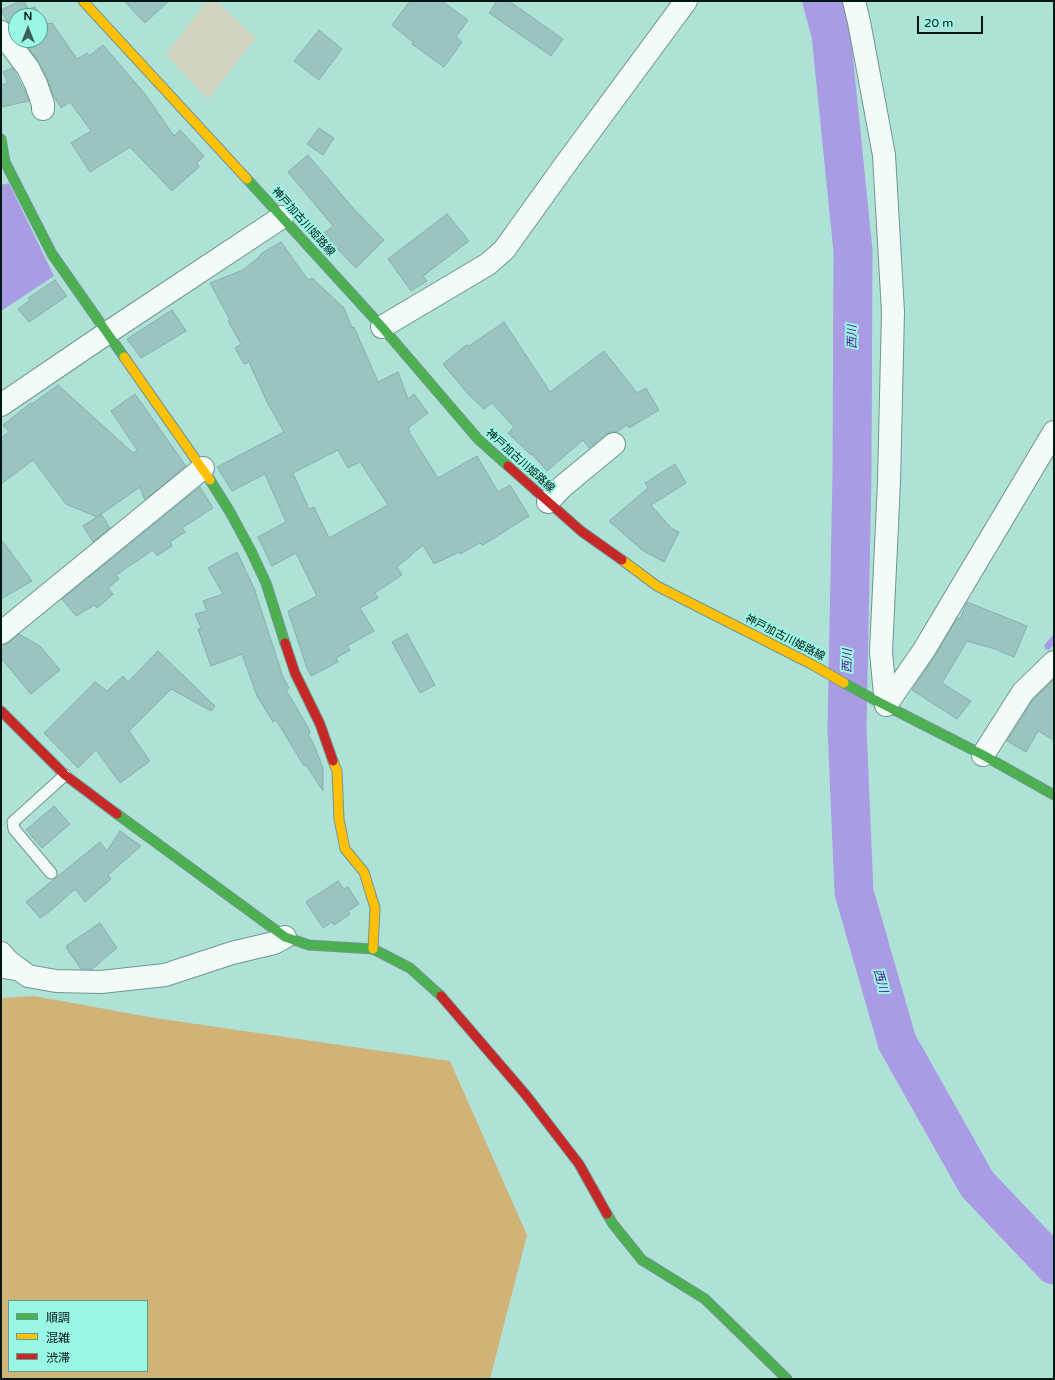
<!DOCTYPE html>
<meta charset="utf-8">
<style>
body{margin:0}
#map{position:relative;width:1055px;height:1380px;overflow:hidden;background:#afe2d7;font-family:"Varela Round","Noto Sans JP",sans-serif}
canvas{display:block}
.frame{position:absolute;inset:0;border:2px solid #001813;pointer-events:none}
.legend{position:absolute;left:8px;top:1300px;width:140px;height:72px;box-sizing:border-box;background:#9af7e4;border:1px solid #5c9e90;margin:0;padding:5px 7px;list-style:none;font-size:12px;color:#001813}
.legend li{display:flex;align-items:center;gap:8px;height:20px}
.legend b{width:20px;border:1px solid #5c9e90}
.north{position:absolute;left:8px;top:8px;width:40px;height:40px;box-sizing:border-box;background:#9af7e4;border:1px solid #5c9e90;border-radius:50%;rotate:0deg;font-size:11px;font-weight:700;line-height:16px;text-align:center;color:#001813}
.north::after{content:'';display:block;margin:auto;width:14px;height:18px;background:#3d5f58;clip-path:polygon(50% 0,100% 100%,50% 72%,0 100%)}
.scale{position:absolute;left:917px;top:16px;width:66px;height:18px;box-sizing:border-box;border:2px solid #001813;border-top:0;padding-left:5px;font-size:12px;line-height:14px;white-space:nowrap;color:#001813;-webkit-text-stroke:3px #9af7e4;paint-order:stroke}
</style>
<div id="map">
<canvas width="1055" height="1380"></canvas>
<div class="frame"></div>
<ul class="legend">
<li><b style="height:5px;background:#4caf50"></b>順調</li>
<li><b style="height:5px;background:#ffc107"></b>混雑</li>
<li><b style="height:5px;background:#c62828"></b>渋滞</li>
</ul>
<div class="north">N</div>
<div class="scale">20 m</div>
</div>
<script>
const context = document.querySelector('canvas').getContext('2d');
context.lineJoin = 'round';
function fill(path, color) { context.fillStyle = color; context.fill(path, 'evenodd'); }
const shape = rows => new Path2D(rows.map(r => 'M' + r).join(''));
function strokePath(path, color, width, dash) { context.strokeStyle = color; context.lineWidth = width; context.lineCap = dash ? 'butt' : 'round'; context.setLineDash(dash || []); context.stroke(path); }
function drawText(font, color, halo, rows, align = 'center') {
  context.font = font + ' "Varela Round","Noto Sans JP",sans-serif'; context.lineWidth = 4; context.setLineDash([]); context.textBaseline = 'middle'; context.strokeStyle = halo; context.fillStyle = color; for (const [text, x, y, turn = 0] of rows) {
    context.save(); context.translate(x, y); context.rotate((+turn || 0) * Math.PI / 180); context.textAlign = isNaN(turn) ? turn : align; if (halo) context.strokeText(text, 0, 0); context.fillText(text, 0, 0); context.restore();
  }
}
fill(shape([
 [207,1,216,1,256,38,208,99,166,55]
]), '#d3d4bf');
fill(shape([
 [34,996,155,1018,450,1061,527,1235,490,1379,1,1379,1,998],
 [9,1301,147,1301,147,1371,9,1371]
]), '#d2b377');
fill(shape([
 [9,183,54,276,1,311,1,185]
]), '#a99be4');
strokePath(shape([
 [1048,646,1054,639]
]), '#a99be4', 7);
strokePath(shape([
 [822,1,831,34,853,251,852,474,847,728,854,892,897,1042,977,1184,1054,1265]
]), '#a99be4', 39);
const building = shape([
 [20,1,24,1,28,9,35,7,46,24,52,23,77,59,87,53,89,56,103,45,145,94,174,136,180,130,204,156,197,163,199,167,172,191,130,147,90,172,71,143,91,131,70,102,61,108,53,95,47,78,39,62,23,40,40,40,40,16,16,16,16,31,7,21,1,10,20,1],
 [124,1,169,1,145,23,124,1],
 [410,1,442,1,468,20,456,37,462,42,444,67,412,44,413,42,392,25,410,1],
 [497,1,509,1,563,39,551,56,489,13,497,1],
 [319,30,342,49,319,80,294,61,319,30],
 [12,68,24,89,29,101,1,107,1,85,8,83,3,72,12,68],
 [319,128,334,138,323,155,307,144,319,128],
 [308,155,352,207,384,240,356,268,323,234,333,226,288,172,308,155],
 [447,214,469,241,423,276,427,281,411,291,388,259,447,214],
 [281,242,308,280,312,278,344,308,352,328,354,327,378,382,398,372,408,399,414,394,428,413,408,428,410,432,409,432,438,478,477,456,498,492,510,485,529,516,483,545,480,543,460,554,459,552,434,564,423,545,397,567,402,575,375,593,378,598,360,608,374,631,347,646,350,650,336,658,338,662,311,676,307,668,288,611,317,596,296,553,272,566,258,537,286,522,265,474,232,491,217,467,284,432,267,402,249,362,244,364,235,348,241,344,228,321,230,320,210,283,243,270,258,258,262,253,281,242],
 [338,450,348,468,360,462,388,505,329,538,314,507,309,509,293,473,338,450],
 [55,280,67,296,29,322,18,309,30,300,28,298,55,280],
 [172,310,186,331,141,358,127,339,172,310],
 [504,322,550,392,604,351,637,393,646,388,659,410,629,428,627,425,617,432,612,432,606,434,589,448,583,440,547,471,532,454,531,455,508,433,514,427,492,403,484,409,469,395,443,364,466,345,469,346,504,322],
 [58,385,133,453,137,450,111,411,135,394,186,466,145,500,140,487,97,517,66,504,33,460,1,484,1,438,9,432,3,425,31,403,32,404,58,385],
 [675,464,686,483,651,505,671,528,679,532,664,562,642,550,609,521,648,488,645,483,675,464],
 [200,487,213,508,182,528,185,532,170,542,172,546,157,556,153,550,116,575,119,579,108,588,113,594,97,608,94,605,76,616,62,599,200,487],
 [101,514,110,528,93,542,83,526,101,514],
 [1,539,32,581,1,599,1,539],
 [237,552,254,588,283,677,289,688,286,690,309,729,310,733,308,734,314,745,323,768,323,791,306,765,304,766,276,720,273,722,257,696,242,654,211,666,198,629,201,628,195,614,207,611,203,601,223,594,208,568,237,552],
 [967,602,1027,626,1014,657,995,649,967,641,942,683,971,701,957,719,912,690,935,656,957,618,960,619,967,602],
 [19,634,40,646,60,670,31,694,1,658,1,645,9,643,19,634],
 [407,634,435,685,420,693,392,642,407,634],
 [158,651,215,706,211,711,171,689,129,731,150,761,120,783,96,750,78,768,44,733,95,682,107,691,123,676,128,682,158,651],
 [1054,679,1054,740,1038,731,1026,752,1007,741,1033,700,1054,679],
 [54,806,70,824,42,848,26,830,54,806],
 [120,831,141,846,108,875,111,879,85,902,75,889,49,912,40,918,26,902,100,842,107,851,120,831],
 [338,881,344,889,348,887,359,904,348,911,350,914,334,925,332,922,323,928,306,902,338,881],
 [100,923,117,948,92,969,81,969,67,949,68,949,66,946,100,923]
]);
fill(building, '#9bc4c0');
strokePath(building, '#85afab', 1);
const lane = shape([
 [51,873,14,829,13,822,65,775],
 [1,972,19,975]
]);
const street = shape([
 [854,1,859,22,884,155,893,312,889,482,881,652,886,705],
 [1,32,28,68,36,84,43,104,43,109],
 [382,327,488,264,504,250,565,165,686,1],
 [1,405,107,333,282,217],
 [548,502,562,487,614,444],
 [1,633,203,468],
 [886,705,924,650,1054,432],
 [983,755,1023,692,1054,662],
 [1,953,8,961,28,976,56,981,101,982,165,975,232,953,274,943,285,937]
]);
const fast = shape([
 [1,139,5,162,52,254,124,357],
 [247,179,382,327,478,439,508,466],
 [210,480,230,512,251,551,266,583,285,643],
 [844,683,873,699,983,755,1054,795],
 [117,814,285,937,309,945,373,949,410,968,441,996],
 [607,1214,613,1224,642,1260,705,1299,787,1379]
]);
const slow = shape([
 [83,1,247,179],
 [124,357,210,480],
 [622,560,657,586,813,665,844,683],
 [333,761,337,771,339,819,345,849,364,872,375,908,373,949]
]);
const jam = shape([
 [508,466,581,531,622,560],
 [285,643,295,673,320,724,333,761],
 [1,711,65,775,117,814],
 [441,996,526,1095,579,1164,607,1214]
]);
strokePath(lane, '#71968f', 13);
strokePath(street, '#71968f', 24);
strokePath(fast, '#71968f', 11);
strokePath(slow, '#71968f', 11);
strokePath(jam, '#71968f', 11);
strokePath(lane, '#f3fbf9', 11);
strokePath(street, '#f3fbf9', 22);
strokePath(fast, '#4caf50', 9);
strokePath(slow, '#ffc107', 9);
strokePath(jam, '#c62828', 9);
drawText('11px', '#001813', '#9af7e4', [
 ["神戸加古川姫路線",303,222,48],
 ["神戸加古川姫路線",520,461,42],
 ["神戸加古川姫路線",785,638,27]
]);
drawText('italic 12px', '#541095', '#9af7e4', [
 ["西川",853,337,-90],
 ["西川",848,661,-89],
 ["西川",880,981,74]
]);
</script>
